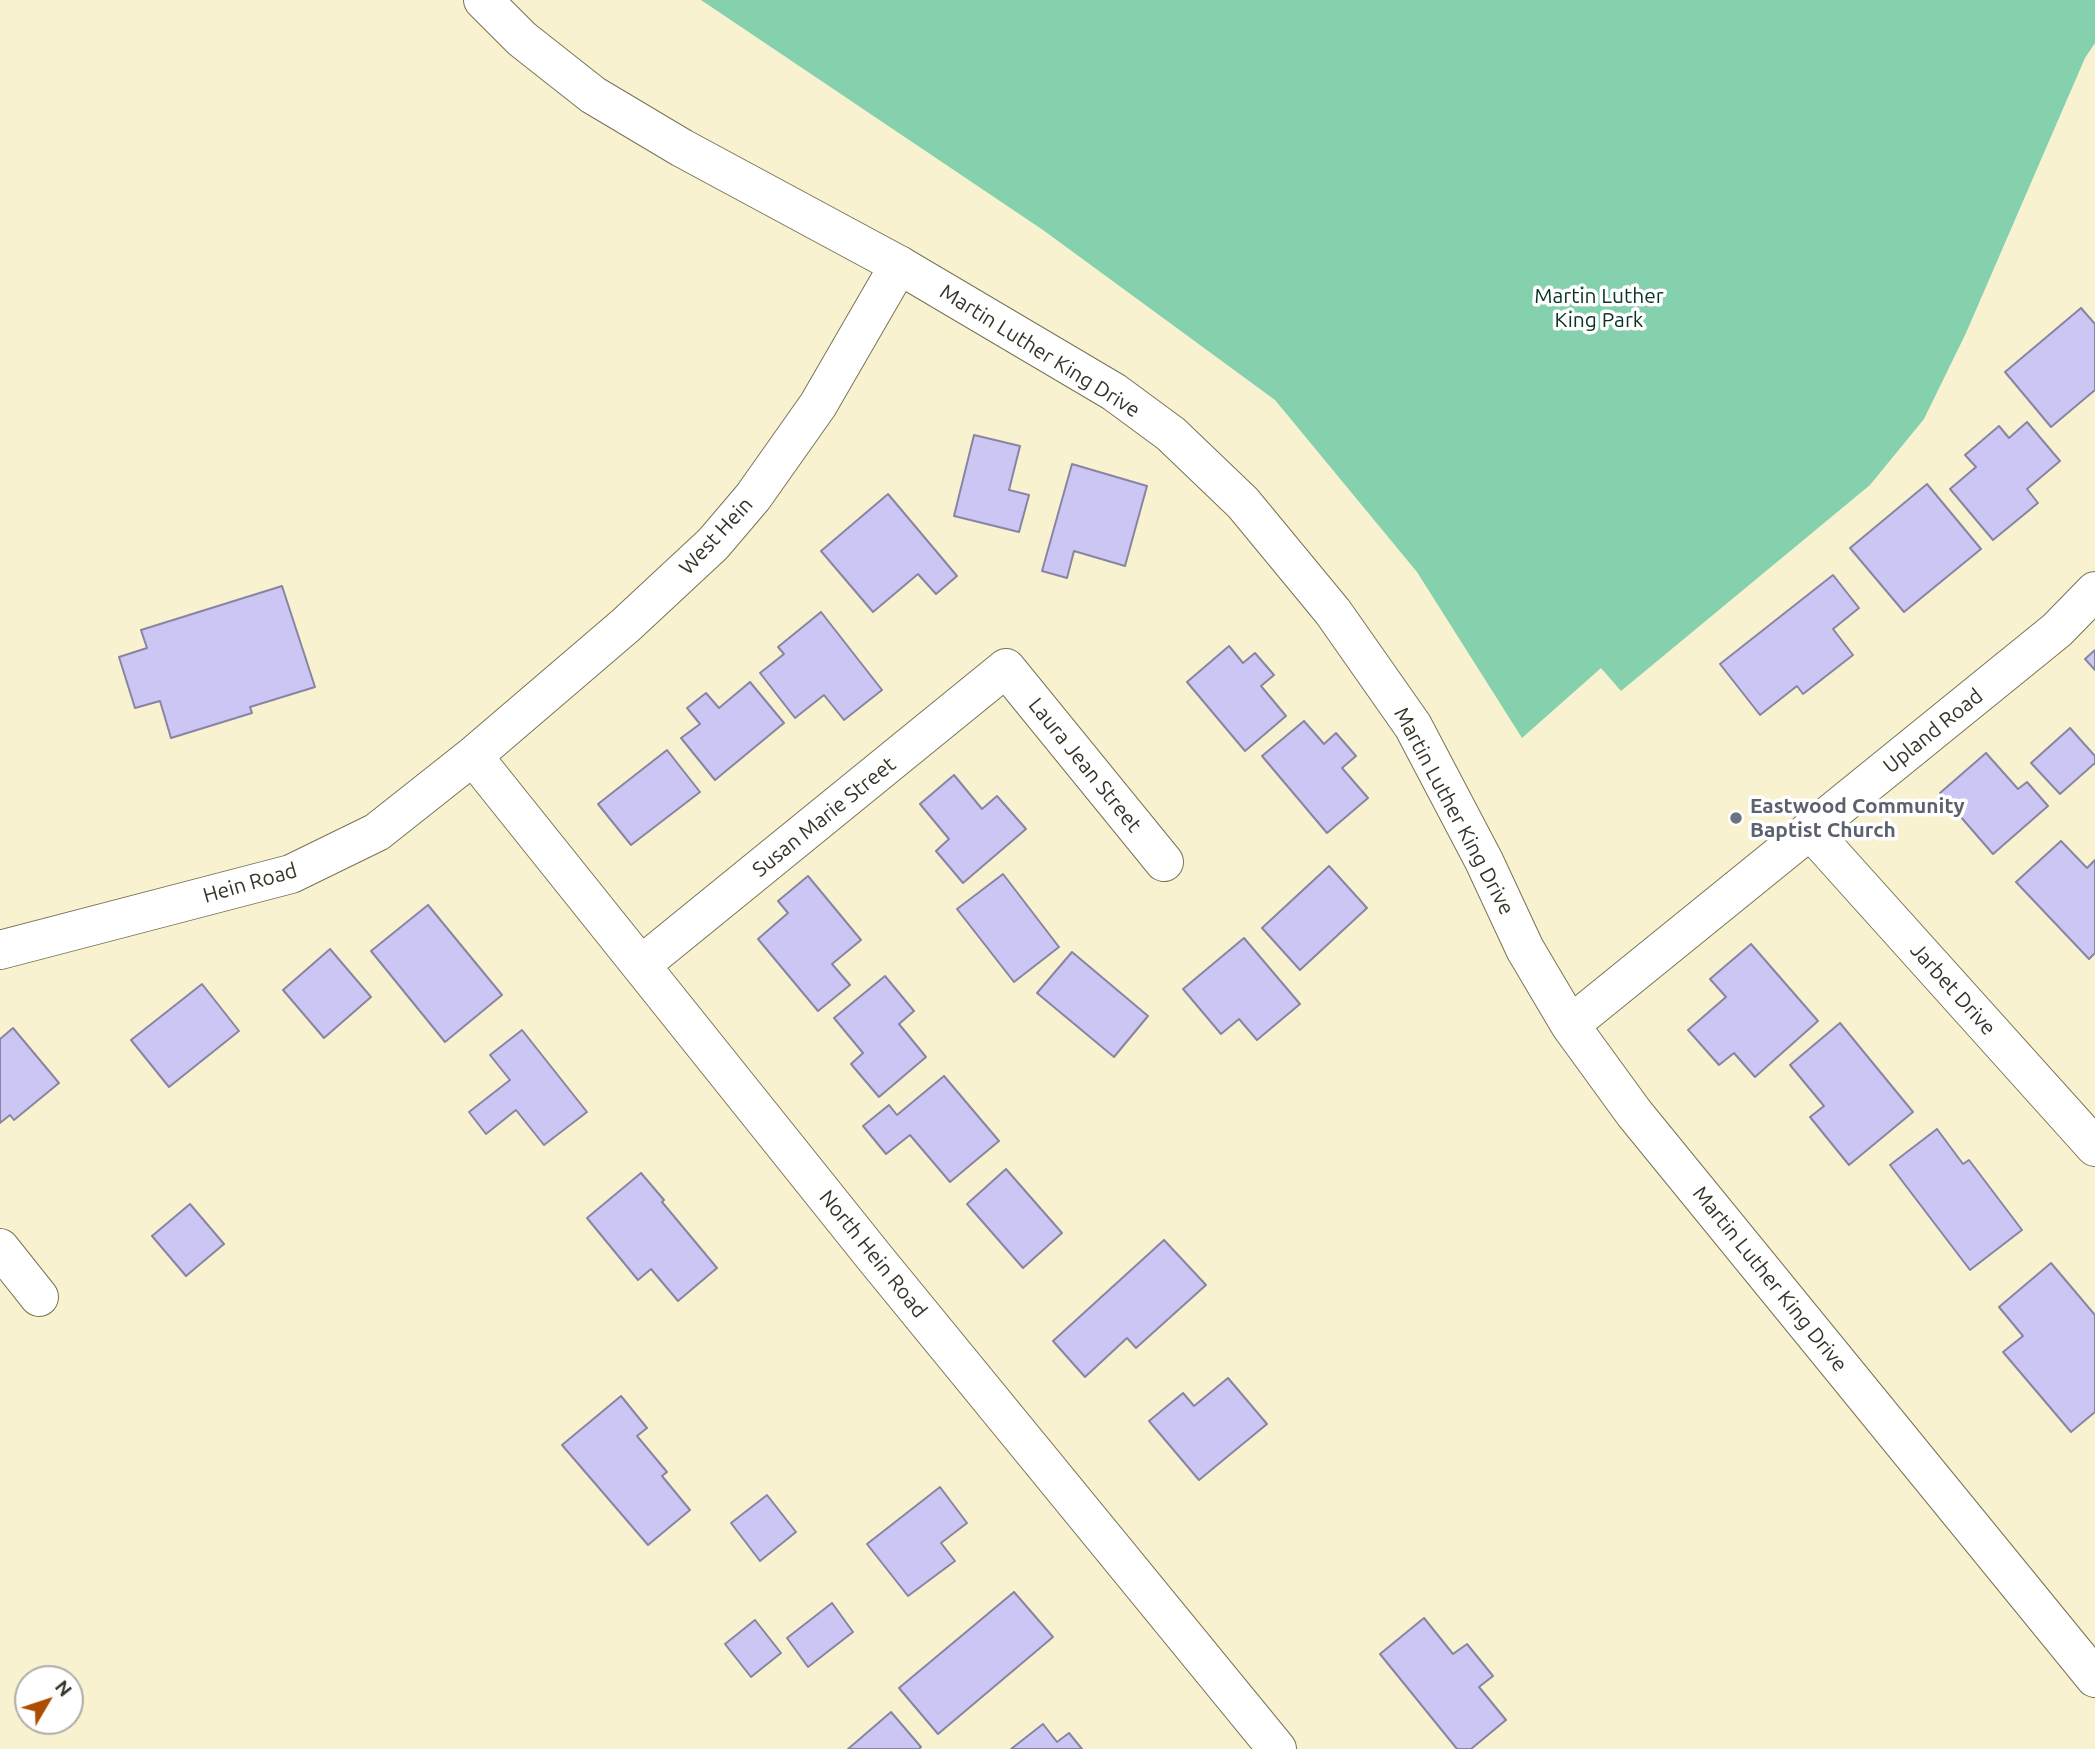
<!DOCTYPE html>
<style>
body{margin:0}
#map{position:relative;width:2095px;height:1749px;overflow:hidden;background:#f8f2d1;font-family:Ubuntu,sans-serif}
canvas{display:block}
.north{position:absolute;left:14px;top:1665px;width:70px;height:70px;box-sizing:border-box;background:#fff;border:2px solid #afada9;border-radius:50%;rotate:51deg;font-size:19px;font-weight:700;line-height:28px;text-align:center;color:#363327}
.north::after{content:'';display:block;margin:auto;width:24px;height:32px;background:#ad4d01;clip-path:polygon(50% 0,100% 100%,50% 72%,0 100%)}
</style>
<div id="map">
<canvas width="2095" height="1749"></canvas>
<div class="north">N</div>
</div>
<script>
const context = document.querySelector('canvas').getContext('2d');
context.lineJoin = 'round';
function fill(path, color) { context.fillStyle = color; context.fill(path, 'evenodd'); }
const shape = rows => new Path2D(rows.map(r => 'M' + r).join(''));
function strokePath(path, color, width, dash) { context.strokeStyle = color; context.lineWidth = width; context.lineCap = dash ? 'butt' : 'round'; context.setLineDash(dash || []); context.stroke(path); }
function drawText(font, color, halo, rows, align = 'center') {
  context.font = font + ' Ubuntu,sans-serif'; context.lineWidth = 7; context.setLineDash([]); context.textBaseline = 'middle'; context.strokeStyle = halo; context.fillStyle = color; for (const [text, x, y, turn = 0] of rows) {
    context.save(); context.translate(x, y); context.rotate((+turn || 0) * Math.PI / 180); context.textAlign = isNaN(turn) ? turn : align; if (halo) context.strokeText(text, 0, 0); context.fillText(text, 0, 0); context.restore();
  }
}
fill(shape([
 [701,0,2095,0,2095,43,2085,58,1966,333,1924,419,1870,485,1621,691,1601,668,1522,738,1417,572,1275,400,1043,230]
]), '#85d1ad');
const building = shape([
 [2081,308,2095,324,2095,390,2051,427,2005,372,2081,308],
 [2027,422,2060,461,2027,489,2038,503,1993,540,1950,489,1976,467,1965,455,1999,426,2009,438,2027,422],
 [974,435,1020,446,1009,490,1029,495,1019,532,954,516,974,435],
 [1072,464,1147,486,1125,566,1074,551,1067,578,1042,571,1072,464],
 [1927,484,1981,549,1904,612,1850,548,1927,484],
 [888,494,957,576,936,594,918,574,873,612,821,551,888,494],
 [1833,575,1859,608,1833,629,1853,655,1803,694,1797,686,1760,715,1720,664,1833,575],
 [282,586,315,687,250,707,252,713,171,738,160,701,135,708,119,657,147,648,141,630,282,586],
 [821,612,882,690,844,720,824,695,795,718,760,673,784,654,778,647,821,612],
 [1229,646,1243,663,1255,653,1274,675,1261,686,1286,716,1245,751,1187,682,1229,646],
 [2095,650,2095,670,2085,659,2095,650],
 [750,682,784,723,715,780,681,738,700,724,687,708,706,693,719,708,750,682],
 [1304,721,1324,744,1336,733,1356,756,1342,768,1368,798,1327,833,1262,756,1304,721],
 [2070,728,2095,756,2095,763,2060,794,2031,763,2070,728],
 [667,750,700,792,631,845,598,804,667,750],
 [1986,753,2018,789,2027,782,2048,806,1993,854,1940,793,1986,753],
 [954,775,982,809,997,796,1026,829,963,883,936,851,949,839,920,804,954,775],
 [2061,841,2087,868,2095,860,2095,953,2089,959,2016,882,2061,841],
 [1329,866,1367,908,1300,970,1262,928,1329,866],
 [1003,874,1059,947,1014,982,957,909,1003,874],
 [808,876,861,940,832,964,850,985,818,1011,758,939,788,913,778,901,808,876],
 [428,905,502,995,445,1042,371,951,428,905],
 [1244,938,1300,1004,1257,1040,1239,1019,1221,1034,1183,989,1244,938],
 [1751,944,1818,1021,1755,1077,1734,1053,1719,1065,1688,1030,1726,997,1710,979,1751,944],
 [330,949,371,997,324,1038,283,990,330,949],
 [1072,952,1148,1016,1114,1057,1037,993,1072,952],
 [885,976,914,1011,899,1024,926,1057,879,1097,851,1064,863,1053,834,1018,885,976],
 [202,984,239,1031,169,1087,131,1040,202,984],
 [1840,1023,1913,1112,1849,1165,1810,1117,1824,1106,1790,1065,1840,1023],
 [13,1028,59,1083,14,1120,10,1115,0,1123,0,1039,13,1028],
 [522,1030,587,1112,544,1145,516,1110,486,1134,469,1112,510,1080,490,1055,522,1030],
 [944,1076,999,1141,950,1182,910,1135,886,1154,863,1126,889,1105,897,1115,944,1076],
 [1937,1129,1963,1164,1969,1160,2022,1230,1970,1270,1890,1165,1937,1129],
 [1006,1169,1062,1233,1023,1268,967,1204,1006,1169],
 [641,1173,664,1200,662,1202,717,1268,678,1301,651,1269,638,1280,587,1218,641,1173],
 [190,1204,224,1244,186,1276,152,1236,190,1204],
 [1164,1240,1206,1285,1136,1348,1127,1338,1085,1377,1053,1341,1164,1240],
 [2051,1263,2095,1315,2095,1412,2071,1432,2003,1352,2023,1336,1999,1307,2051,1263],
 [1228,1378,1267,1424,1199,1480,1149,1421,1183,1393,1194,1406,1228,1378],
 [621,1396,647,1428,637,1436,667,1472,662,1476,690,1510,648,1545,562,1445,621,1396],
 [940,1487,967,1523,941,1543,955,1561,908,1596,867,1544,940,1487],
 [767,1495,796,1532,760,1561,731,1523,767,1495],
 [1014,1592,1053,1637,938,1734,899,1688,1014,1592],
 [832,1603,853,1632,808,1667,787,1638,832,1603],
 [1424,1618,1453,1654,1467,1644,1493,1676,1479,1687,1506,1720,1471,1749,1457,1749,1380,1654,1424,1618],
 [755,1620,781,1653,751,1677,725,1644,755,1620],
 [891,1712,921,1747,919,1749,848,1749,891,1712],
 [1043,1724,1057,1742,1069,1733,1082,1749,1011,1749,1043,1724]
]);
fill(building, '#cbc6f4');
strokePath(building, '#8885a2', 2);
const street = shape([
 [473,756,875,1258,1277,1749],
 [1810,830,2095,1147],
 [0,950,291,874,377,832,473,756,626,625,713,544,753,497,818,405,899,265],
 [641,965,1006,668,1164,862],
 [0,1248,39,1297]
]);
const secondary = shape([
 [483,0,522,39,593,95,682,148,899,265,1114,392,1171,434,1243,503,1333,612,1413,726,1484,861,1525,949,1570,1025,1634,1113,2095,1678],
 [1570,1025,2057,630,2095,591]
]);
strokePath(street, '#797457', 40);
strokePath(secondary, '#797457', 40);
strokePath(street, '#fff', 38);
strokePath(secondary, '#fff', 38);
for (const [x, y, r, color] of [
 [1736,818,7,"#6b7280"]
]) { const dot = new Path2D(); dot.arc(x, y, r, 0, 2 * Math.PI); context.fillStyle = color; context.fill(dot); strokePath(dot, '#fff', 2.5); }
drawText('21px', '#093424', '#fff', [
 ["Martin Luther",1599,296],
 ["King Park",1599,320]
]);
drawText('21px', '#363327', '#fff', [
 ["Martin Luther King Drive",1040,351,32],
 ["West Hein",716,536,-47],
 ["Upland Road",1933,731,-39],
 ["Laura Jean Street",1085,765,51],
 ["Martin Luther King Drive",1454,811,62],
 ["Susan Marie Street",824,817,-39],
 ["Hein Road",250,883,-16],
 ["Jarbet Drive",1953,989,48],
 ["North Hein Road",873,1254,51],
 ["Martin Luther King Drive",1770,1279,51]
]);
drawText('bold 21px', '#5b616d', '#fff', [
 ["Eastwood Community",1750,806],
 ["Baptist Church",1750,830]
], 'left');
</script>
